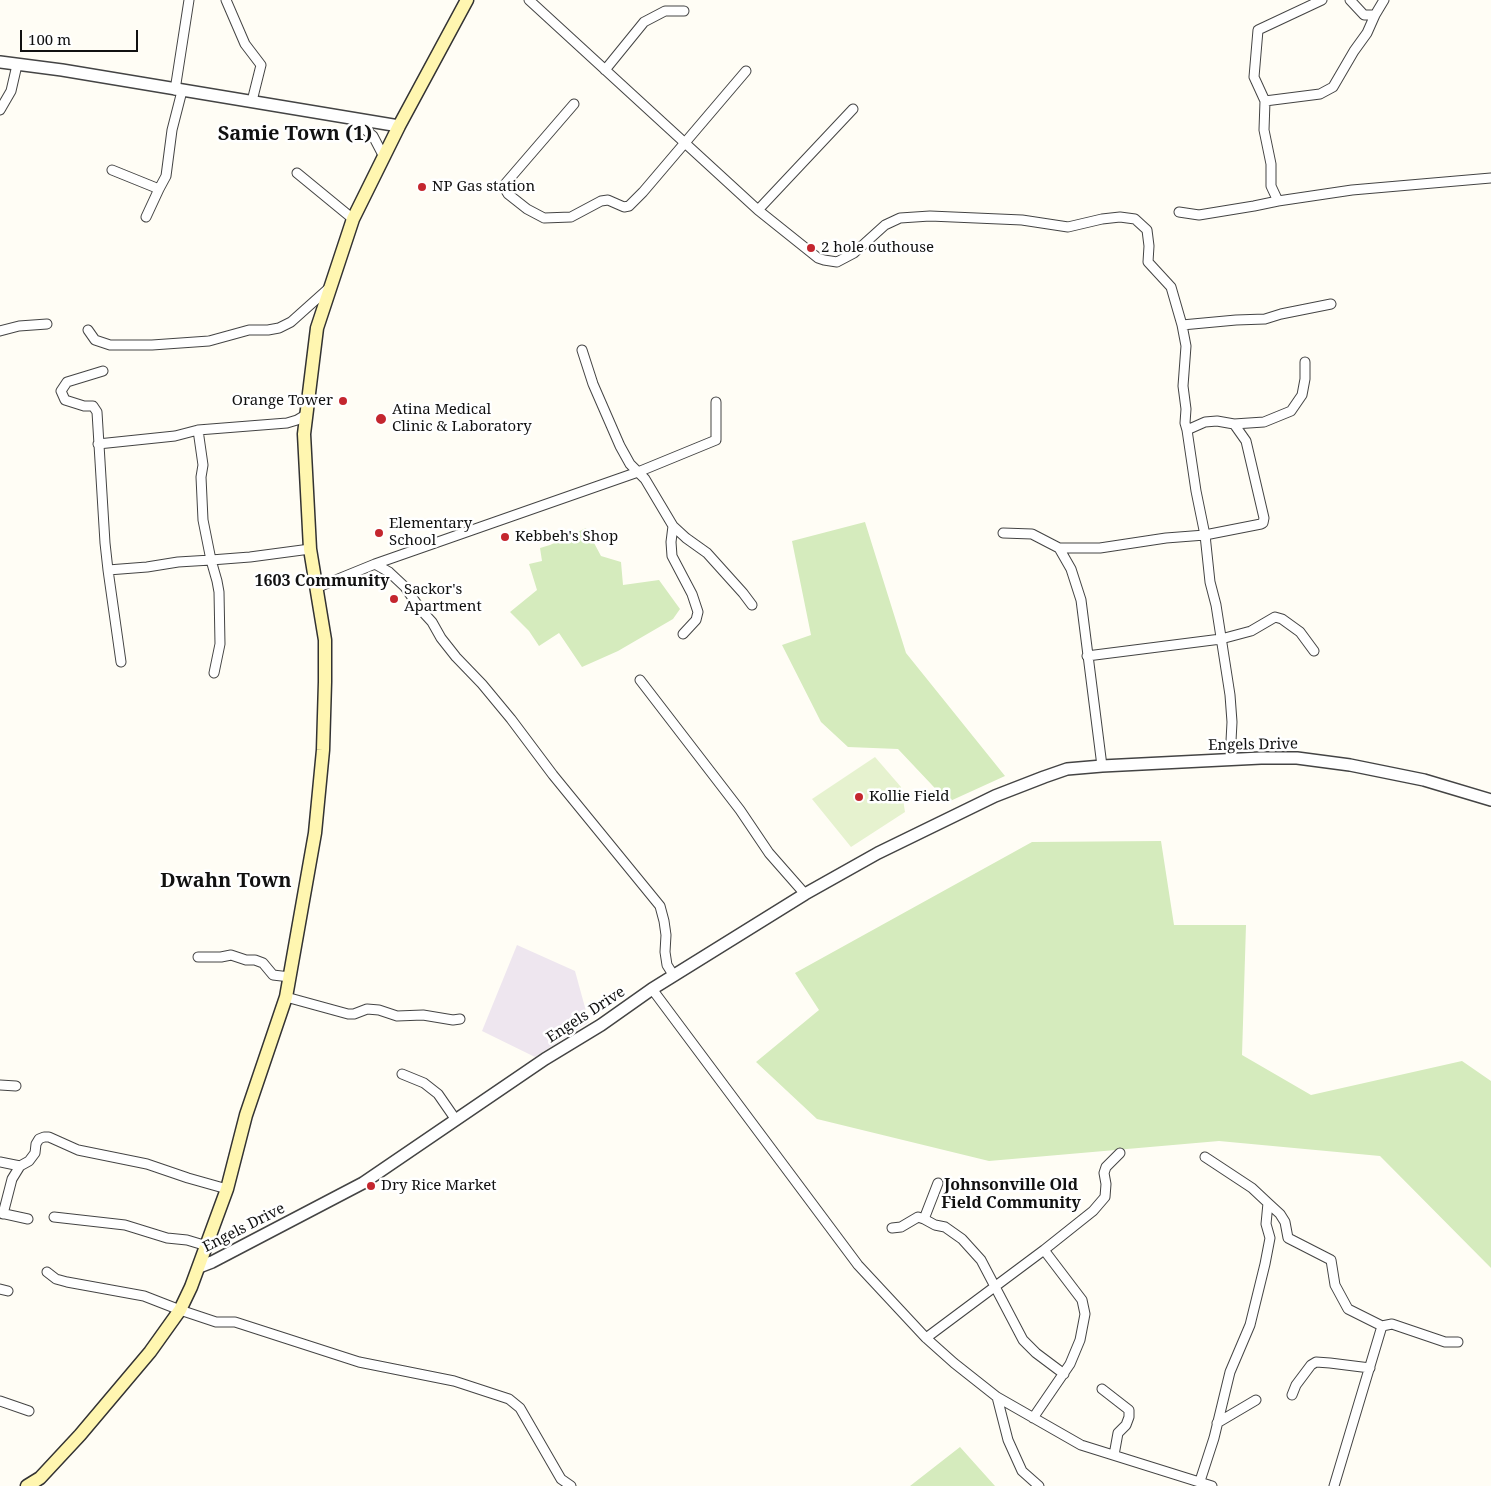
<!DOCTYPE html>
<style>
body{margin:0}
#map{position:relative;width:1491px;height:1486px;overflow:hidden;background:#fffdf5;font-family:"Noto Serif",serif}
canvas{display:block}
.scale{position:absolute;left:20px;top:30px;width:118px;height:22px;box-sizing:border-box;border:2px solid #111;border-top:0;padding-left:6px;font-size:15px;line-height:18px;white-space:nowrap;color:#111;-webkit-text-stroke:4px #fff;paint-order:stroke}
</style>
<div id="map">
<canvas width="1491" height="1486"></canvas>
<div class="scale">100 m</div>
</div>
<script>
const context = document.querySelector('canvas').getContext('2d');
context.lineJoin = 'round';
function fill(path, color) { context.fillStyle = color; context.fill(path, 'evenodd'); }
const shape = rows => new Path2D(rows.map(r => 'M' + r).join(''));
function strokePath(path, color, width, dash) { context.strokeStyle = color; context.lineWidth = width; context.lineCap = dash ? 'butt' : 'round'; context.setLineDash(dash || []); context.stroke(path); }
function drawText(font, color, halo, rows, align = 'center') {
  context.font = font + ' "Noto Serif",serif'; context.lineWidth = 5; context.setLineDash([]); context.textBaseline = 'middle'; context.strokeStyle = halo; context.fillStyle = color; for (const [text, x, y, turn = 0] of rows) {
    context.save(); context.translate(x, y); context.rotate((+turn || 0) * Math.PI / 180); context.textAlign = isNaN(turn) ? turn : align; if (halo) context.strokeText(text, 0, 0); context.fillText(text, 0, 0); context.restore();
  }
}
fill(shape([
 [517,945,575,971,589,1022,535,1057,482,1031]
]), '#eee6ef');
fill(shape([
 [865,522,906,653,1005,776,948,802,898,749,848,747,821,722,782,645,811,635,792,541],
 [586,528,601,556,621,562,623,585,659,580,680,609,673,619,618,651,582,667,559,633,539,646,529,631,510,612,537,590,529,564,542,561,540,548,550,545],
 [1161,841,1174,925,1246,925,1242,1055,1311,1095,1462,1061,1491,1081,1491,1268,1380,1156,1219,1141,989,1161,817,1119,756,1062,819,1010,795,973,1032,842],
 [960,1447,995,1486,910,1486]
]), '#d5ebbd');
fill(shape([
 [875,757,901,787,905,812,851,847,812,799]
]), '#e6f2cf');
const minor = shape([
 [226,0,245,44,261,65,252,101],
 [529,0,758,210,818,258,824,260,837,262,854,253,885,225,900,218,930,216,1022,220,1068,227,1102,219,1120,217,1135,219,1147,230,1149,246,1148,262,1171,287,1182,325],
 [1350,0,1364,15,1375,15],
 [605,70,644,22,665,11,684,11],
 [175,90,189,0],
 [1265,101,1320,94,1333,87,1354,51,1367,33,1375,15,1384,0],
 [574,104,505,184,505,189,508,194,527,209,544,218,571,217,601,201,608,200,624,207,629,206,643,192,746,71],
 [0,110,11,91,17,65],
 [351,118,373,136,384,157],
 [112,170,159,189,166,176,172,130,182,91],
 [297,173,353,219],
 [1278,201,1352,190,1491,178],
 [758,210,853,109],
 [1179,212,1199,215,1254,206,1278,201,1271,186,1271,164,1264,130,1265,101,1254,77,1258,30,1322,0],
 [146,217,159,189],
 [88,330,95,340,110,345,152,345,209,341,249,330,268,330,279,328,291,322,329,288],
 [0,331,19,326,47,324],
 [582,350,593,384,620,446,630,464,645,479,673,526,686,538,707,553,743,593,752,605],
 [1305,362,1305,379,1302,395,1291,411,1264,422,1234,424,1217,421,1205,422,1187,430,1185,423,1186,409,1183,386,1186,346,1182,325,1236,320,1265,319,1281,314,1331,304],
 [103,371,67,382,61,391,65,400,84,406,93,406,97,412,105,543,108,570,147,567,178,562,211,560,203,520,201,477,203,465,198,430,287,423,297,420,307,414],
 [1187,430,1196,491,1205,535,1210,582,1216,605,1230,695,1232,722,1230,760],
 [98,444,175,436,198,430],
 [673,526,671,542,672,556,692,594,698,612,696,620,683,634],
 [1003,533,1032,534,1059,548,1100,548,1166,538,1205,535,1261,524,1263,523,1264,518,1246,441,1234,424],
 [1059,548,1071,569,1081,600,1102,766],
 [375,564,389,572,405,587,421,610,432,622,441,638,456,657,482,684,511,719,553,775,660,906,664,921,666,935,665,952,667,965,674,976],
 [108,570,121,662],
 [316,588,375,564,638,472,716,440,716,402],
 [1087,656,1221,639,1251,631,1275,617,1282,619,1300,632,1314,651],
 [214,673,220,644,219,592,217,581,211,560,250,557,310,549],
 [640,680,740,810,769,853,805,894],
 [198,957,221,957,231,955,246,960,255,960,263,963,273,975,290,977],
 [652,989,858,1265,926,1338,954,1363,997,1397,1081,1445,1212,1486],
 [286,997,348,1014,354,1014,367,1009,379,1010,397,1016,423,1015,453,1020,460,1019],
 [402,1074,424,1083,438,1094,456,1120],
 [0,1085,16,1086],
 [1205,1157,1252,1188,1268,1203,1280,1214,1285,1222,1288,1238,1331,1260,1335,1285,1348,1309,1382,1326,1392,1324,1445,1342,1458,1342],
 [0,1162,20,1166,29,1161,35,1153,36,1144,39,1139,44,1137,49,1137,78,1150,147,1164,188,1178,227,1189],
 [0,1213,28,1219],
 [3,1214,12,1179,20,1166],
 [54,1217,125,1225,167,1238,187,1240,207,1246],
 [924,1219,938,1183],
 [892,1228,901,1227,918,1217,924,1219,935,1225,945,1227,962,1239,981,1260,1023,1340,1036,1353,1064,1374],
 [47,1272,56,1279,67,1282,144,1296,180,1310,216,1322,235,1322,359,1362,454,1381,509,1399,520,1408,561,1479,571,1486],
 [0,1289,8,1291],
 [926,1338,1044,1250,1093,1211,1105,1197,1106,1184,1104,1173,1106,1167,1120,1153],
 [1102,1389,1129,1410,1129,1417,1126,1425,1118,1433,1114,1455],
 [1292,1395,1296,1385,1311,1365,1316,1362,1330,1363,1370,1368],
 [997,1397,1008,1440,1022,1471,1039,1486],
 [0,1401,29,1411],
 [1033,1418,1070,1364,1080,1340,1085,1314,1082,1300,1044,1250],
 [1217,1423,1256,1400],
 [1200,1481,1214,1438,1230,1372,1250,1325,1265,1264,1270,1238,1266,1224,1268,1203],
 [1334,1486,1382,1326]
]);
const tertiary = shape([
 [0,62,62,70,399,126],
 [199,1267,212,1262,363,1183,545,1059,601,1025,652,989,805,894,878,853,995,796,1044,777,1067,769,1102,766,1261,758,1297,758,1350,765,1424,780,1491,800]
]);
const secondary = shape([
 [27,1486,40,1478,80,1435,150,1352,180,1310,191,1287,227,1189,246,1115,286,997,315,833,323,750,325,682,325,640,310,549,304,434,317,328,353,219,399,126,467,0]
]);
strokePath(minor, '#444', 11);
strokePath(tertiary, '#444', 14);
strokePath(secondary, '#333', 15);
strokePath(minor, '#fff', 9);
strokePath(tertiary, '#fff', 11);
strokePath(secondary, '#fff6b0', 12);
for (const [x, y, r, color] of [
 [422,187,5,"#c4262e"],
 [811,248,5,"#c4262e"],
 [343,401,5,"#c4262e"],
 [381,419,6,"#c4262e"],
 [379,533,5,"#c4262e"],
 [505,537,5,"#c4262e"],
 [394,599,5,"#c4262e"],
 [859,797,5,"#c4262e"],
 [371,1186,5,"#c4262e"]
]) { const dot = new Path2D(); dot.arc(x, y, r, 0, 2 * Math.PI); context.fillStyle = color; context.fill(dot); strokePath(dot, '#fff', 2); }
drawText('15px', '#111', '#fff', [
 ["NP Gas station",432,187],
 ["2 hole outhouse",821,248],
 ["Orange Tower",333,401,"right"],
 ["Atina Medical",392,410],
 ["Clinic & Laboratory",392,427],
 ["Elementary",389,524],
 ["School",389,541],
 ["Kebbeh's Shop",515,537],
 ["Sackor's",404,590],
 ["Apartment",404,607],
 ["Kollie Field",869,797],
 ["Dry Rice Market",381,1186]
], 'left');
drawText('15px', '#111', '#fff', [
 ["Engels Drive",1253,745,-1],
 ["Engels Drive",586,1015,-33],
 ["Engels Drive",244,1228,-27]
]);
drawText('bold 16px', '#111', '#fff', [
 ["1603 Community",322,581],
 ["Johnsonville Old",1011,1185],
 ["Field Community",1011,1203]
]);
drawText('bold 20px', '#111', '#fff', [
 ["Samie Town (1)",295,134],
 ["Dwahn Town",226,881]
]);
</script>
